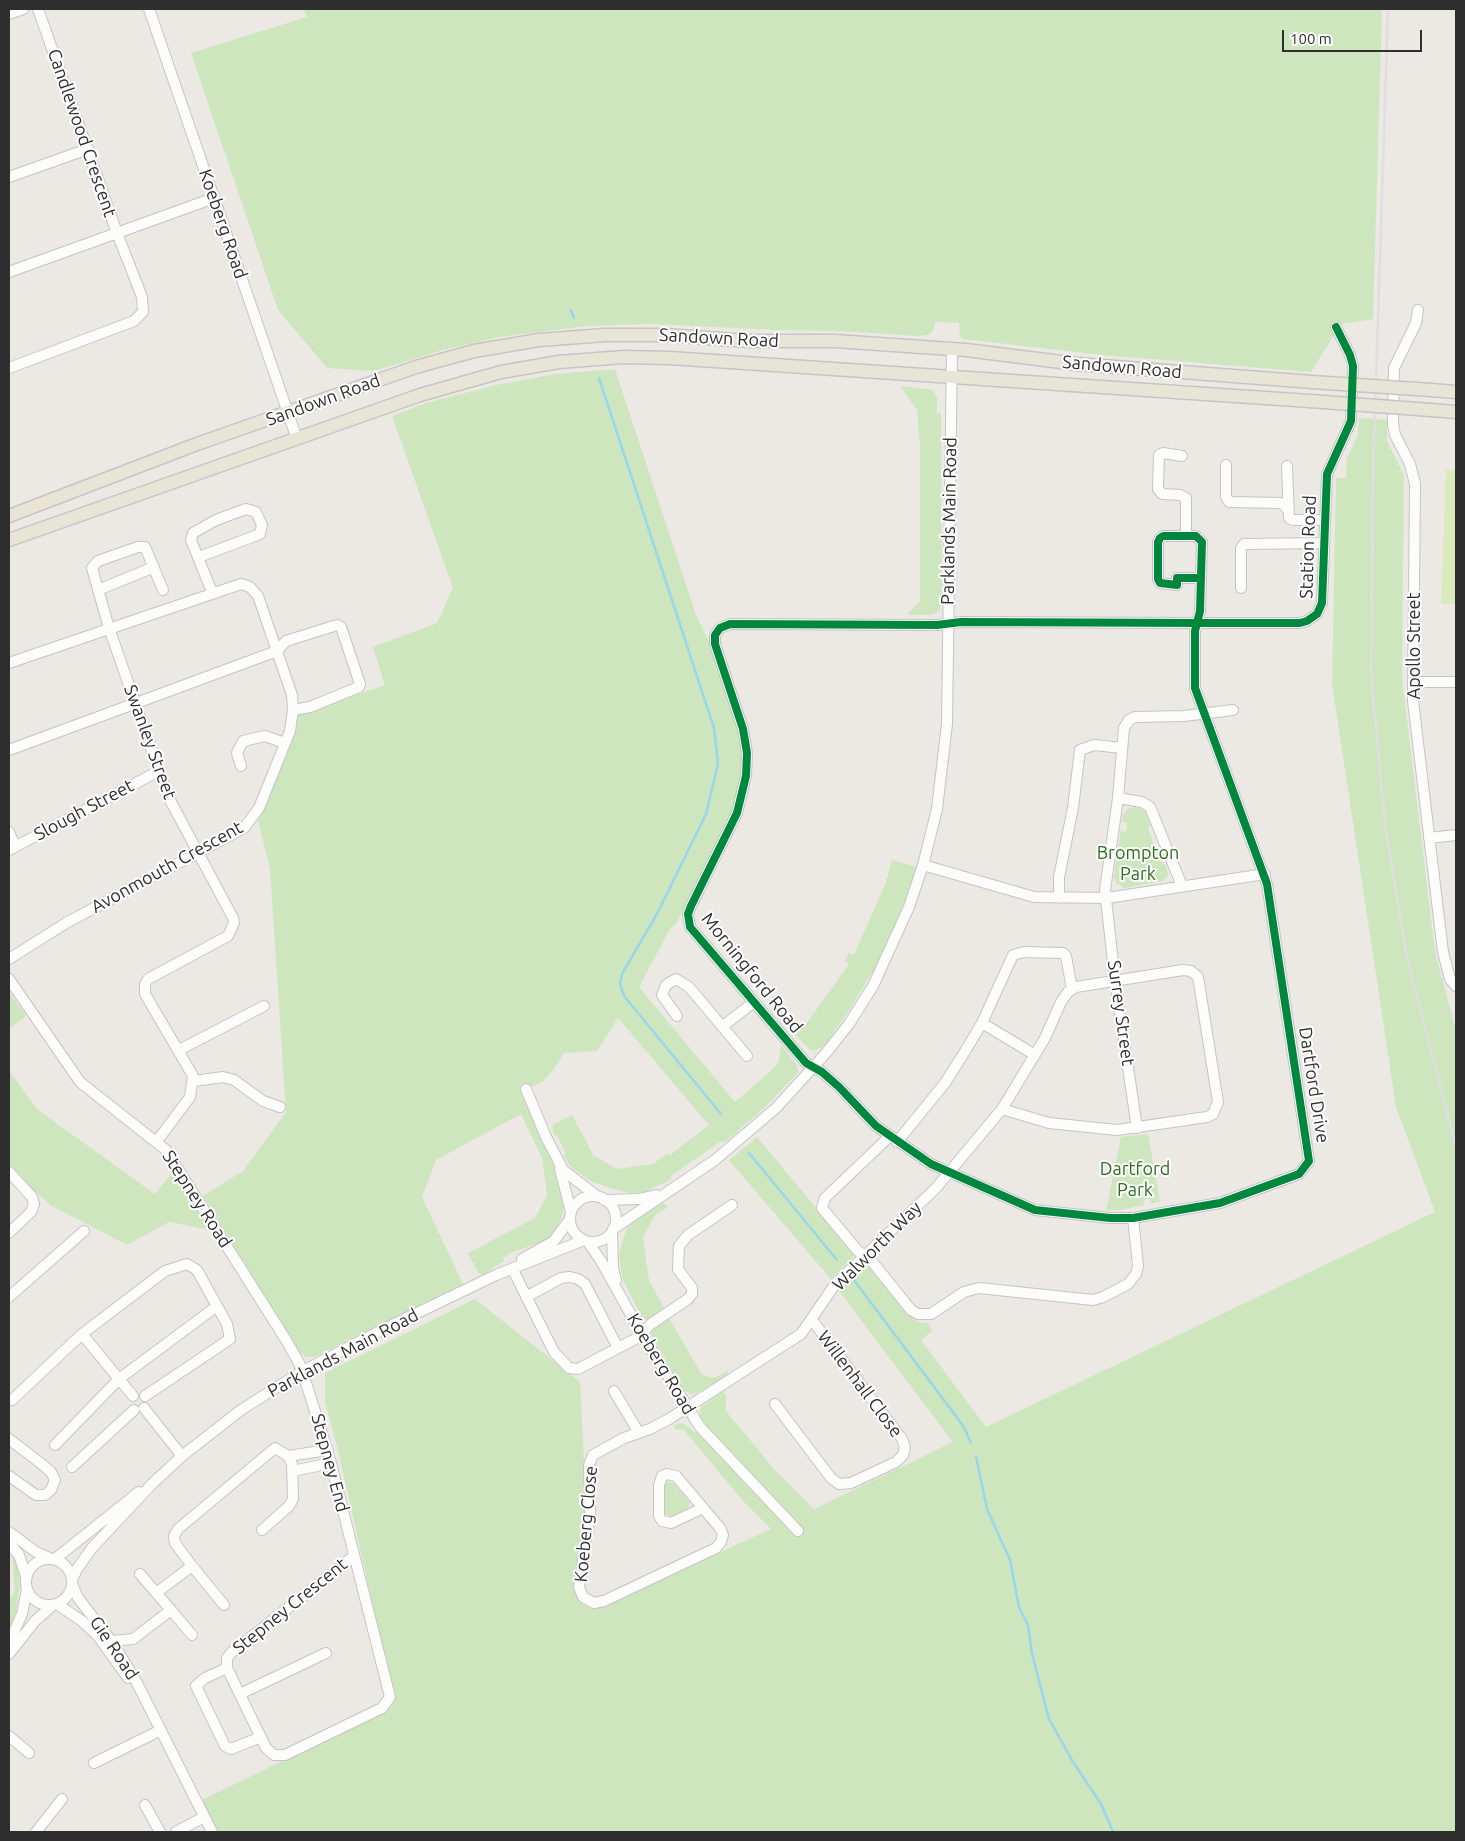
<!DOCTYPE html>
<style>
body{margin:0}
#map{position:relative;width:1465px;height:1841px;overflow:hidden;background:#ece8e4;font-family:Ubuntu,sans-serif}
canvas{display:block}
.frame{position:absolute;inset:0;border:10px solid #2e2e2e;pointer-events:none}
.scale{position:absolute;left:1282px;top:30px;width:140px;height:22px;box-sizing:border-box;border:2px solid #2e2e2e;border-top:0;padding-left:6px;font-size:15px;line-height:18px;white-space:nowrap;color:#2e2e2e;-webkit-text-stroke:4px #fff;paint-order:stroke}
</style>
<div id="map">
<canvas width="1465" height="1841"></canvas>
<div class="frame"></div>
<div class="scale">100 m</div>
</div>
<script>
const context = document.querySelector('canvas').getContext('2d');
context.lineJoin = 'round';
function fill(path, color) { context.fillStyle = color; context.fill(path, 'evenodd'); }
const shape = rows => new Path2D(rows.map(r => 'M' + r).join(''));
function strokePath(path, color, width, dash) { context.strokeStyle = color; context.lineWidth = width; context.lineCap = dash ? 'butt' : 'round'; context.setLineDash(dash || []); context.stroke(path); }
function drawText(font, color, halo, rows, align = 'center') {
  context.font = font + ' Ubuntu,sans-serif'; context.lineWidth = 4; context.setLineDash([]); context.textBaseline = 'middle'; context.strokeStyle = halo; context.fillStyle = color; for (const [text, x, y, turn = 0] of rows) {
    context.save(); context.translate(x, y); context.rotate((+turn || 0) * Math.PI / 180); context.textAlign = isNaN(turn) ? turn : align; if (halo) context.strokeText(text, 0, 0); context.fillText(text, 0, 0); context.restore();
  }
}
fill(shape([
 [304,9,1382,9,1373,319,1341,324,1311,372,1102,355,963,339,960,336,959,323,935,322,933,331,928,335,917,336,840,331,776,330,651,324,587,326,499,337,443,350,374,371,327,368,278,310,191,53,307,17],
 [615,369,696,615,709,641,734,716,742,752,742,776,738,799,728,824,676,924,671,927,639,987,735,1102,775,1067,779,1061,781,1045,797,1065,798,1073,761,1111,733,1135,725,1142,720,1142,672,1175,670,1180,644,1192,629,1193,613,1189,590,1181,572,1168,564,1157,565,1151,557,1136,553,1134,553,1125,572,1115,594,1156,617,1169,653,1164,668,1153,670,1155,709,1125,618,1018,597,1051,564,1053,553,1070,542,1082,522,1091,540,1137,560,1179,565,1199,563,1213,558,1228,553,1235,540,1243,512,1252,503,1258,504,1261,482,1275,477,1271,468,1253,535,1218,547,1195,542,1158,521,1114,436,1160,422,1197,463,1284,315,1357,306,1357,298,1350,203,1196,243,1171,286,1112,270,869,257,817,294,734,298,715,385,685,373,647,437,623,453,588,392,416,426,403,496,385,555,374],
 [900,386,933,390,937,398,937,413,941,413,942,603,939,611,931,615,910,615,908,613,920,601,920,446,917,410],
 [1359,418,1387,420,1387,441,1404,475,1402,678,1435,952,1456,1031,1456,1832,217,1832,202,1800,387,1710,394,1699,338,1450,325,1402,325,1373,475,1299,580,1382,587,1515,574,1588,576,1597,582,1604,589,1608,598,1608,771,1529,743,1501,684,1430,675,1429,674,1426,679,1423,685,1424,694,1432,704,1425,700,1415,701,1407,723,1391,727,1397,725,1410,774,1469,814,1509,953,1442,837,1288,859,1268,866,1267,872,1269,908,1315,918,1322,928,1323,932,1331,921,1340,986,1427,1435,1212,1396,1107,1332,684,1336,478,1346,478,1347,458,1358,435],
 [1136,807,1144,810,1150,824,1148,829,1161,862,1166,865,1168,875,1163,881,1125,888,1116,883,1114,876,1121,831,1126,832,1127,823,1122,822,1123,814,1129,808],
 [892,860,917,867,896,924,873,971,846,1015,824,1046,816,1050,810,1050,792,1032,797,1027,804,1027,849,964,845,961,849,953,854,955,886,882],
 [9,992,26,1016,9,1029],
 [9,1071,38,1110,155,1194,173,1172,208,1227,205,1229,169,1222,127,1245,52,1206,32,1189,9,1165],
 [1148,1134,1160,1202,1151,1203,1149,1198,1143,1200,1144,1205,1120,1210,1106,1210,1121,1137],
 [757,1137,853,1252,854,1256,831,1279,729,1160],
 [663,1203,668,1207,655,1215,643,1238,649,1280,665,1310,646,1320,641,1316,623,1280,619,1255,623,1239,629,1224],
 [669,1318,702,1375,715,1378,728,1370,727,1376,697,1393,691,1394,684,1390,651,1335,653,1328],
 [668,1481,674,1484,690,1503,688,1509,670,1517,665,1513,665,1485],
 [12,1556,18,1566,20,1583,16,1611,9,1630,9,1600,15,1591]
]), '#cee6be');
fill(shape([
 [1446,470,1456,470,1456,604,1441,604]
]), '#d9eabb');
strokePath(shape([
 [571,310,574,318],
 [599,378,714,728,718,764,706,814,658,912,622,974,620,984,624,996,721,1114],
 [749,1153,837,1260],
 [854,1280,964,1427,971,1443],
 [976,1456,987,1509,1010,1560,1019,1607,1028,1625,1032,1654,1049,1719,1073,1762,1101,1804,1113,1832]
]), '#99d6ec', 2.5);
const minor = shape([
 [149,9,297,439],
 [9,14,23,9],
 [9,177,88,149],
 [9,272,117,233,38,9],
 [1418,310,1416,323,1394,368,1393,424,1395,435,1410,464,1415,484,1413,701,1443,952,1450,979,1456,986],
 [9,368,134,321,143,312,142,297,117,233,214,198],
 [1182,456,1163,453,1159,455,1158,489,1162,494,1180,495,1186,498,1186,536],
 [1226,465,1226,497,1229,502,1282,503,1287,509],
 [1287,466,1289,518,1293,520,1325,520],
 [199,557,260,534,262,525,256,512,246,509,216,520,193,533,191,540,212,592],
 [1200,578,1177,578,1177,585,1160,583,1158,579,1158,542,1160,538,1163,536,1196,536,1202,542,1200,611,1195,631,1195,688,1267,884,1309,1161,1299,1174,1220,1203,1133,1218,1110,1218,1035,1210,931,1164,876,1126,839,1087,822,1072,806,1063,690,927,688,914,691,906,737,813,746,776,747,753,743,729,715,644,715,635,720,628,730,624,937,625,961,622,1197,623,1300,623,1307,621,1317,614,1322,603,1327,474,1351,421,1353,366,1350,355,1336,327],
 [1241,588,1241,548,1244,544,1324,543],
 [98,590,154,567],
 [9,663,241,584,250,587,258,596,292,695,293,710,290,731,259,808,244,828,66,923,9,959],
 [1413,682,1456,682],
 [9,750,277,651,286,641,337,625,341,627,360,684,359,687,310,707,293,710],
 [241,766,237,753,243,741,265,736,285,743],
 [1118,798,1142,802,1150,807,1182,886],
 [9,832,15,846],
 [1429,838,1456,835],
 [9,850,159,771],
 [923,865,1034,897,1107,898,1265,874],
 [1059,898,1059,877,1073,808,1080,750,1094,745,1122,748],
 [9,979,80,1082,166,1150,286,1340,299,1363,310,1395,331,1463,390,1697,382,1708,285,1755,274,1755,266,1748,227,1668,227,1658,232,1652,354,1556],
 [677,1016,662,995,666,985,676,979,689,987,747,1056],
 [982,1023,1035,1055],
 [723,1026,754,1002],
 [179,1050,264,1006],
 [194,1081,223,1077,234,1080,263,1101,280,1107],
 [526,1089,546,1137,563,1170,598,1197],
 [1137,1128,1115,980,1105,890,1118,798,1124,728,1129,720,1135,717,1184,716,1233,710],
 [890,1136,825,1198,822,1208,858,1251,870,1259,911,1310,918,1314,931,1314,964,1292,979,1288,1093,1300,1103,1297,1128,1284,1136,1274,1138,1266,1133,1218],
 [157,1141,190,1097,193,1076,145,994,145,984,148,979,228,936,234,923,233,918,171,802,159,771,109,628,92,568,98,561,138,547,145,547,163,590],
 [897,1142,945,1083,964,1053,982,1023,1013,955,1024,952,1063,953,1066,956,1072,989],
 [560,1169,571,1212],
 [9,1172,32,1197,34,1204,31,1212,9,1233],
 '570 1219a23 23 0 1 1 46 0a23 23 0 1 1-46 0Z',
 [604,1200,639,1199,656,1195],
 [613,1229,715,1160,776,1108,826,1053,849,1024,873,986,909,907,923,865,937,809,947,724,952,349],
 [612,1232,613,1268,616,1280],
 [588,1242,601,1261,641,1333,700,1427,798,1531],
 [522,1259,554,1241,570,1219],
 [513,1270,554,1352,569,1368,578,1369,637,1338,651,1324,688,1299,692,1294,692,1288,678,1269,679,1246,688,1235,732,1205],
 [9,1297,84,1231],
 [526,1297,561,1278,570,1277,578,1279,585,1284,618,1348],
 [614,1391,639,1433],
 [133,1396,82,1334,165,1271,187,1264,197,1270,227,1324,230,1339,145,1396],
 [12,1400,82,1334],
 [775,1404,831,1478,839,1484,851,1483,896,1462,903,1455,905,1447,902,1439,812,1320],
 [144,1408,182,1456],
 [9,1439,43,1465,51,1472,55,1480,51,1490,45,1495,36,1495,9,1476],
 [55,1445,119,1379,217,1306],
 [288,1456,328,1450],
 [72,1467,134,1410],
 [293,1471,331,1463],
 [703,1508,671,1523,662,1521,659,1516,659,1485,662,1476,667,1474,676,1476,720,1528,723,1535,721,1542,716,1548,604,1601,594,1603,583,1597,579,1587,590,1512,589,1465,593,1455,624,1438,650,1429,669,1419,801,1334,836,1283,936,1188,1002,1109,1045,1038,1061,1002,1068,992,1076,987,1183,970,1191,971,1198,977,1218,1102,1213,1114,1207,1117,1117,1130,1049,1123,1002,1109],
 [9,1532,36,1552,50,1558],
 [9,1543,19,1555,26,1576],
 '26 1582a23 23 0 1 1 46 0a23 23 0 1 1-46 0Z',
 [55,1559,139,1492],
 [192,1566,224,1605],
 [140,1574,171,1610],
 [72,1580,77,1569,92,1548,152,1484,182,1456,241,1410,301,1372,384,1329,496,1275,584,1240],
 [72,1584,78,1598,113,1643,136,1681,212,1832],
 [156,1593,192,1566,175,1543,174,1536,178,1529,275,1448,288,1456,292,1464,293,1499,289,1506,262,1530],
 [57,1604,82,1621,98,1636,128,1678],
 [112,1641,133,1639,171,1610,192,1635],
 [9,1643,22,1614,27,1589],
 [9,1654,35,1621,53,1605],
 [227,1668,205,1678,196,1686,225,1746,231,1749,261,1737],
 [240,1694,326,1653],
 [9,1736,29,1753],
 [94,1763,161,1730],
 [145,1805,160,1832],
 [36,1832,62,1799],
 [176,1832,204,1817]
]);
const major = shape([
 [1431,390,1456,392],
 [1431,410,1456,412],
 [9,516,197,444,416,367,474,351,539,340,605,335,665,335,749,341,835,341,966,350,1077,364,1312,382],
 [9,540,420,395,501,372,559,362,624,357,670,358,1310,401]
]);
strokePath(minor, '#c5c4c5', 12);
strokePath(major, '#c6c5c4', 15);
strokePath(minor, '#fcfcfb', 10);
strokePath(major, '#e8e4d6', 12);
strokePath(shape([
 [1388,9,1373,474,1371,673,1385,825,1407,958,1456,1147]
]), '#dfdfe1', 2.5);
const majorBridge = shape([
 [1312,382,1431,390],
 [1310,401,1431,410]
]);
strokePath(majorBridge, '#c6c5c4', 15, []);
strokePath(majorBridge, '#e8e4d6', 12);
strokePath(shape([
 [1200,578,1177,578,1177,585,1160,583,1158,579,1158,542,1160,538,1163,536,1196,536,1202,542,1200,611,1195,631,1195,688,1267,884,1309,1161,1299,1174,1220,1203,1133,1218,1110,1218,1035,1210,931,1164,876,1126,839,1087,822,1072,806,1063,690,927,688,914,691,906,737,813,746,776,747,753,743,729,715,644,715,635,720,628,730,624,937,625,961,622,1197,623,1300,623,1307,621,1317,614,1322,603,1327,474,1351,421,1353,366,1350,355,1336,327]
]), '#00873e', 8);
drawText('18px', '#2e2e2e', '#fff', [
 ["Candlewood Crescent",82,133,71],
 ["Koeberg Road",223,224,71],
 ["Sandown Road",719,338,3],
 ["Sandown Road",1122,367,5],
 ["Sandown Road",323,400,-20],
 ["Parklands Main Road",949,521,-89],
 ["Station Road",1308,547,-88],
 ["Apollo Street",1414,646,-90],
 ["Swanley Street",150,742,70],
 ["Slough Street",84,810,-28],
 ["Avonmouth Crescent",167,867,-29],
 ["Morningford Road",752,973,51],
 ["Surrey Street",1121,1013,82],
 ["Dartford Drive",1314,1085,81],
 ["Stepney Road",197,1199,57],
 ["Walworth Way",877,1246,-45],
 ["Parklands Main Road",343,1353,-28],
 ["Koeberg Road",661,1364,59],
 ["Willenhall Close",860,1384,53],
 ["Stepney End",330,1463,75],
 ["Koeberg Close",586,1524,-85],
 ["Stepney Crescent",290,1606,-39],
 ["Gie Road",114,1648,56]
]);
drawText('18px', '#2c6e1b', '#fff', [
 ["Brompton",1138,853],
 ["Park",1138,874],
 ["Dartford",1135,1169],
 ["Park",1135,1190]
]);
</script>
